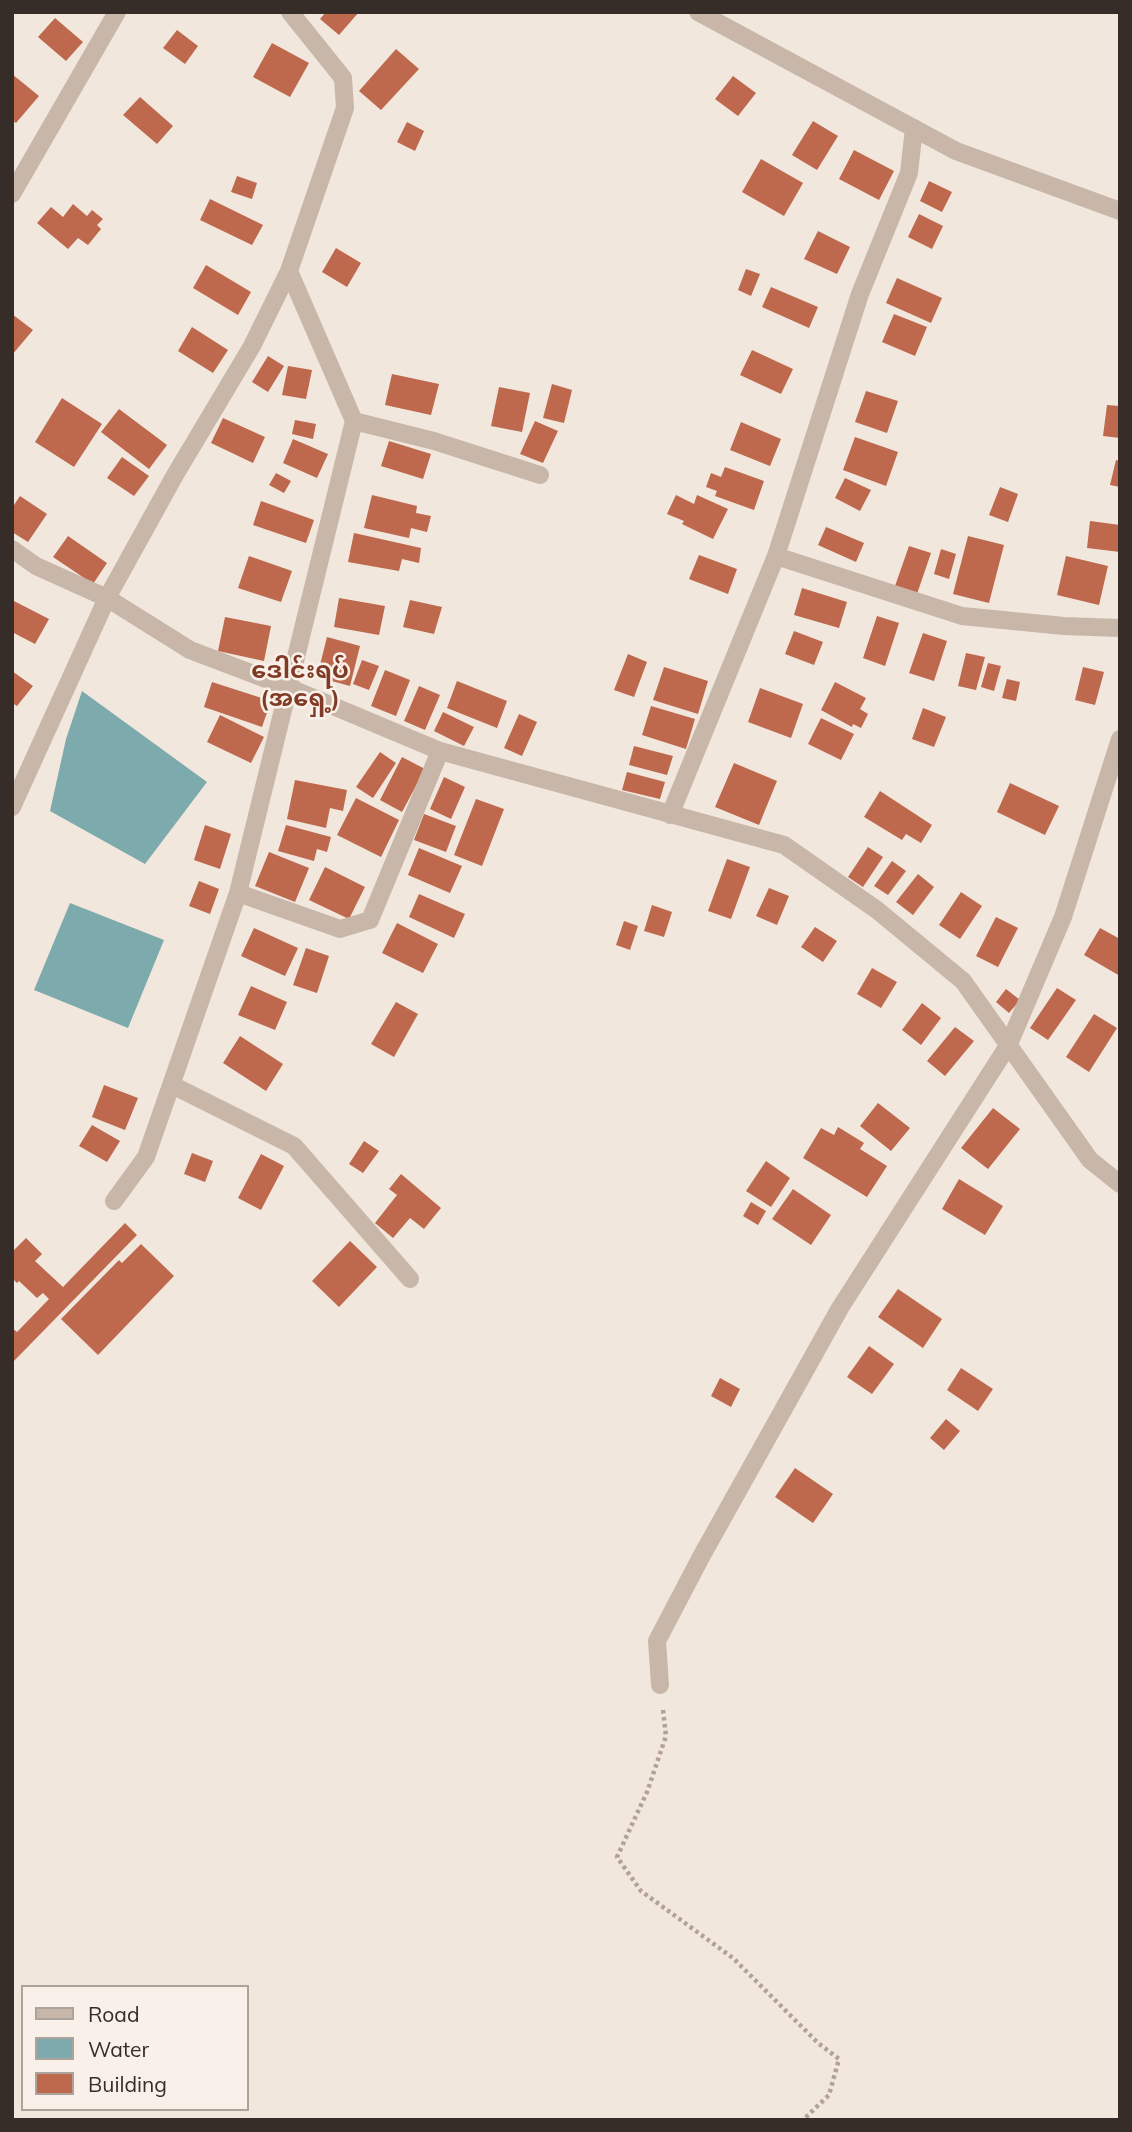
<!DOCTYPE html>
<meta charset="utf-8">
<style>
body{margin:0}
#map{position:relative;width:1132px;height:2132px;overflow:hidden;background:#f1e7dd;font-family:Mulish,sans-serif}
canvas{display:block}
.frame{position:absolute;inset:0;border:14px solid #362d29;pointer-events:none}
.legend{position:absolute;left:21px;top:1985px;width:228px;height:126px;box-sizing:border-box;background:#f9f1e9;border:2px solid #aba39c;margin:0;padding:9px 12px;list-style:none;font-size:21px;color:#362d29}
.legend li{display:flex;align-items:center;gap:14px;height:35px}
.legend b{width:35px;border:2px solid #aba39c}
</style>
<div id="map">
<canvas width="1132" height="2132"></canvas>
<div class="frame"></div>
<ul class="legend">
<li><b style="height:9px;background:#c8b7a9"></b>Road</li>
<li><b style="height:19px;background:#7daaac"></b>Water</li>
<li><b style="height:19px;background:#be684d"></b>Building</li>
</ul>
</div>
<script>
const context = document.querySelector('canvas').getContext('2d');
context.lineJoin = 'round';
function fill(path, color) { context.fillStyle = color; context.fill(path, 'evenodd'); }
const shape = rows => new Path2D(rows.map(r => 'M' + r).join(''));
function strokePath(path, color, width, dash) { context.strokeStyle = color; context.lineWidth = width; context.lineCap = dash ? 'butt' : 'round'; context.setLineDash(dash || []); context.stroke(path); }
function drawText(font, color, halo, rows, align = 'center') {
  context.font = font + ' Mulish,"Noto Sans Myanmar",sans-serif'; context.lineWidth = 5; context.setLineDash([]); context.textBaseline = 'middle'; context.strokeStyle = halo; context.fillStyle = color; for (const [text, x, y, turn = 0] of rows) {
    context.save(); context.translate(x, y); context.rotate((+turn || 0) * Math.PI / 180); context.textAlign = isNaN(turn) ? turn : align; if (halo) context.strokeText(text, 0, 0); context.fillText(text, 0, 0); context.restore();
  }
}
fill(shape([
 [82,691,207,782,145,864,50,811,66,739],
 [70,903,164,940,128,1028,34,990]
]), '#7daaac');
fill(shape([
 [326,12,359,12,339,35,320,19],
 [55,18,83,42,66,61,38,37],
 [177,30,198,46,185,64,163,48],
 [272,43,309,63,290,97,253,77],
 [396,49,419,69,381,110,359,91],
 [12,74,39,96,16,123,12,120],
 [733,76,756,93,738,116,715,99],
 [140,97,173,126,157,144,123,115],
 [813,121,838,136,817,170,792,155],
 [407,122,424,131,415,151,397,142],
 [854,150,894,171,879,200,839,179],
 [761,159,803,183,784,216,742,192],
 [237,176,257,183,252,199,231,192],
 [929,181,952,192,942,212,920,201],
 [210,199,263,225,252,245,200,220],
 [73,204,87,216,92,210,103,219,97,225,101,229,88,245,78,238,68,249,37,223,51,207,63,217],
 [919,214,943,226,932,249,908,237],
 [818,231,850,247,837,274,804,259],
 [336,248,361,263,347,287,322,272],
 [206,265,251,292,238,315,193,288],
 [746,269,760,274,751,296,738,290],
 [897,278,942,298,931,323,886,303],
 [771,287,818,307,809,328,762,307],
 [12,314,33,330,12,355],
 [894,314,927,327,915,356,882,342],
 [192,327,228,350,213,373,178,351],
 [752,350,793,369,781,394,740,375],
 [268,356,284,366,268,392,252,382],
 [288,366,312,370,306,399,282,395],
 [392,374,439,384,431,415,385,405],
 [552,384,572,390,564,423,543,418],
 [499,387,530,393,522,432,491,426],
 [866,391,898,401,887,433,855,422],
 [62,398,102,424,74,467,35,442],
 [1107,405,1120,406,1120,438,1103,436],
 [119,409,167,445,149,469,101,432],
 [223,418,265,437,253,463,211,443],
 [295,420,316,424,313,439,292,434],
 [535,421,558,431,543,463,520,454],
 [741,422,781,439,770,466,730,450],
 [855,437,898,452,886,486,843,470],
 [293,439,328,454,317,478,283,463],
 [389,441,431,454,423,479,381,466],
 [122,457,149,476,134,496,107,478],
 [1116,460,1120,461,1120,487,1110,485],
 [725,467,764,481,754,510,715,496,717,491,706,487,711,473,721,477],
 [276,473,291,481,284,493,269,485],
 [845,478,871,490,860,511,835,498],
 [1000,487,1018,494,1008,522,989,515],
 [372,495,417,506,416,513,431,516,427,532,411,528,409,538,364,528],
 [676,495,694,504,697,495,728,509,713,539,682,524,684,521,667,514],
 [20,496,47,514,28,542,12,532,12,508],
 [261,501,314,520,306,543,253,525],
 [1090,521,1120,525,1120,552,1087,548],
 [826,527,864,543,856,562,818,545],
 [354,533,421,548,419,563,402,559,399,571,348,562],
 [68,536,107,563,93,584,53,557],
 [968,536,1004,545,989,603,953,594],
 [909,546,931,553,917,594,895,586],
 [941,549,956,554,949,579,934,574],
 [699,555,737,569,728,594,689,579],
 [249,556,292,571,281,602,238,588],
 [1066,556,1108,566,1099,605,1057,595],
 [802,588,847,602,839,628,794,615],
 [339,598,385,606,379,635,334,627],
 [12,600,49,619,35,644,12,632],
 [410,600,442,607,434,634,403,627],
 [877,616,899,623,885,666,863,658],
 [225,617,271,626,264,661,218,651],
 [794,631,823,642,814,665,785,654],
 [923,633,947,641,934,681,909,673],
 [327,637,360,646,350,686,317,677],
 [966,653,985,657,976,690,958,686],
 [628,654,647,662,634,697,614,690],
 [362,660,379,666,369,690,353,684],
 [988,663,1001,666,994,691,981,687],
 [664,667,708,681,698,714,653,700],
 [1083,667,1104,672,1095,705,1075,700],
 [385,670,410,680,396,716,371,706],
 [12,671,33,686,17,706,12,703],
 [1007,679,1020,682,1016,701,1002,698],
 [457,681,507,701,497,728,447,708],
 [212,682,271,701,262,727,204,707],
 [835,682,866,698,860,709,868,714,861,728,853,724,852,727,821,710],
 [419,686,440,695,425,730,404,721],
 [760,688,803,704,791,738,748,722],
 [651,706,695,719,686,749,642,735],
 [923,708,946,717,934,747,912,739],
 [443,712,474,727,464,746,434,731],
 [519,714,537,722,522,756,504,748],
 [220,715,264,737,251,763,207,742],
 [821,718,854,734,841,760,808,744],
 [634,746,673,756,667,775,629,765],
 [380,752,396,763,373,798,356,787],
 [402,757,425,769,402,812,380,800],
 [734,763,777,781,759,825,715,807],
 [627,772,665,782,660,799,622,790],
 [444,777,465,787,451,819,430,809],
 [295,780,347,790,343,811,330,808,326,828,287,819],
 [1010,783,1059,806,1045,835,997,812],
 [880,791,932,825,921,843,906,834,902,840,864,817],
 [356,798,399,820,381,857,337,835],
 [476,799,504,809,482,866,454,855],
 [424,814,456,826,446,852,414,840],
 [205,825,231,834,220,869,194,860],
 [286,825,331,837,327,852,317,849,314,861,278,851],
 [868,847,883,857,863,887,848,877],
 [419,848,462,866,450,893,408,875],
 [269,852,309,868,295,902,255,886],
 [727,859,750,867,731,919,708,911],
 [892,861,906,871,888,895,874,886],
 [325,867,365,887,349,919,309,900],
 [918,874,934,887,913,915,896,902],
 [199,881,219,889,210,914,189,906],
 [769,888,789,896,777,925,756,916],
 [961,892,982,906,960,939,939,925],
 [419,894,465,914,454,938,409,917],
 [652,905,672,912,664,937,644,931],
 [996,917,1018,928,998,967,976,956],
 [624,921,638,926,630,950,616,945],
 [397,923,438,944,423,973,382,953],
 [815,927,837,941,823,962,801,947],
 [254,928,298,948,285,976,241,956],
 [1100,928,1120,939,1120,976,1084,955],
 [306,948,329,956,317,993,293,985],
 [872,968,897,982,881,1008,857,994],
 [251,986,287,1002,275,1030,238,1015],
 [1057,988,1076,1000,1048,1040,1030,1028],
 [1006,989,1020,1000,1009,1013,996,1002],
 [396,1002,418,1014,394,1057,371,1044],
 [922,1003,941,1018,921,1045,902,1030],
 [1094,1014,1117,1028,1089,1072,1066,1057],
 [955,1027,974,1041,945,1076,927,1061],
 [240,1036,283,1064,266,1091,223,1063],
 [104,1085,138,1098,125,1130,92,1117],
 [878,1103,910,1128,891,1151,860,1126],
 [993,1108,1020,1129,988,1169,961,1148],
 [92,1125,120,1141,107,1162,79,1146],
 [838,1127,864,1143,860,1149,887,1166,867,1197,803,1158,821,1128,834,1135],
 [364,1141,379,1151,363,1173,349,1164],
 [192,1153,213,1161,205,1182,184,1174],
 [261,1154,284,1166,261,1210,238,1198],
 [766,1161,790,1178,771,1207,746,1191],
 [401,1174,441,1208,424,1229,410,1218,393,1238,375,1223,397,1195,389,1189],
 [959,1179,1003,1206,985,1235,942,1209],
 [793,1189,831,1215,811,1245,772,1219],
 [751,1202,766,1211,758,1225,743,1216],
 [125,1223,137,1235,12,1363,12,1328,17,1332,49,1299,43,1293,37,1298,19,1281,17,1283,12,1278,12,1252,26,1238,42,1254,35,1261,63,1287],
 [350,1241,377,1267,339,1307,312,1281],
 [141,1244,174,1276,98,1355,61,1319,119,1260,122,1263],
 [898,1289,942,1319,923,1348,878,1317],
 [869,1346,894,1364,872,1394,847,1377],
 [961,1368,993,1389,978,1411,947,1390],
 [720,1378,740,1389,731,1407,711,1396],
 [946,1419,960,1431,944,1450,930,1438],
 [795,1468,833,1494,813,1523,775,1497]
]), '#be684d');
strokePath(shape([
 [663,1710,666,1736,647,1792,617,1857,641,1891,733,1958,818,2043,839,2059,829,2095,803,2120]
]), '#b4a194', 4.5, [3.5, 3.5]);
strokePath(shape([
 [698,12,956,151,1120,211],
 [12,194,117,12],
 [354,421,434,441,540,475],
 [12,549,36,566,107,598,190,650,290,688,440,751,784,845,877,910,963,981,1090,1160,1120,1184],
 [776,556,962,616,1064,626,1120,628],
 [12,807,107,598,175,475,252,346,289,271],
 [670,815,776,556,860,294,909,173,914,128],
 [238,893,340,929,370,920,440,751],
 [172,1085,294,1146,410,1279],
 [114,1201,146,1157,238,893,354,421,289,271,345,108,343,78,290,12],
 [660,1685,657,1641,701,1557,840,1308,1009,1044,1063,917,1120,739]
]), '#c8b7a9', 18);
drawText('bold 24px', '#803b27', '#f9f1e9', [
 ["ဒေါင်းရပ်",300,671],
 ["(အရှေ့)",300,699]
]);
</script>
